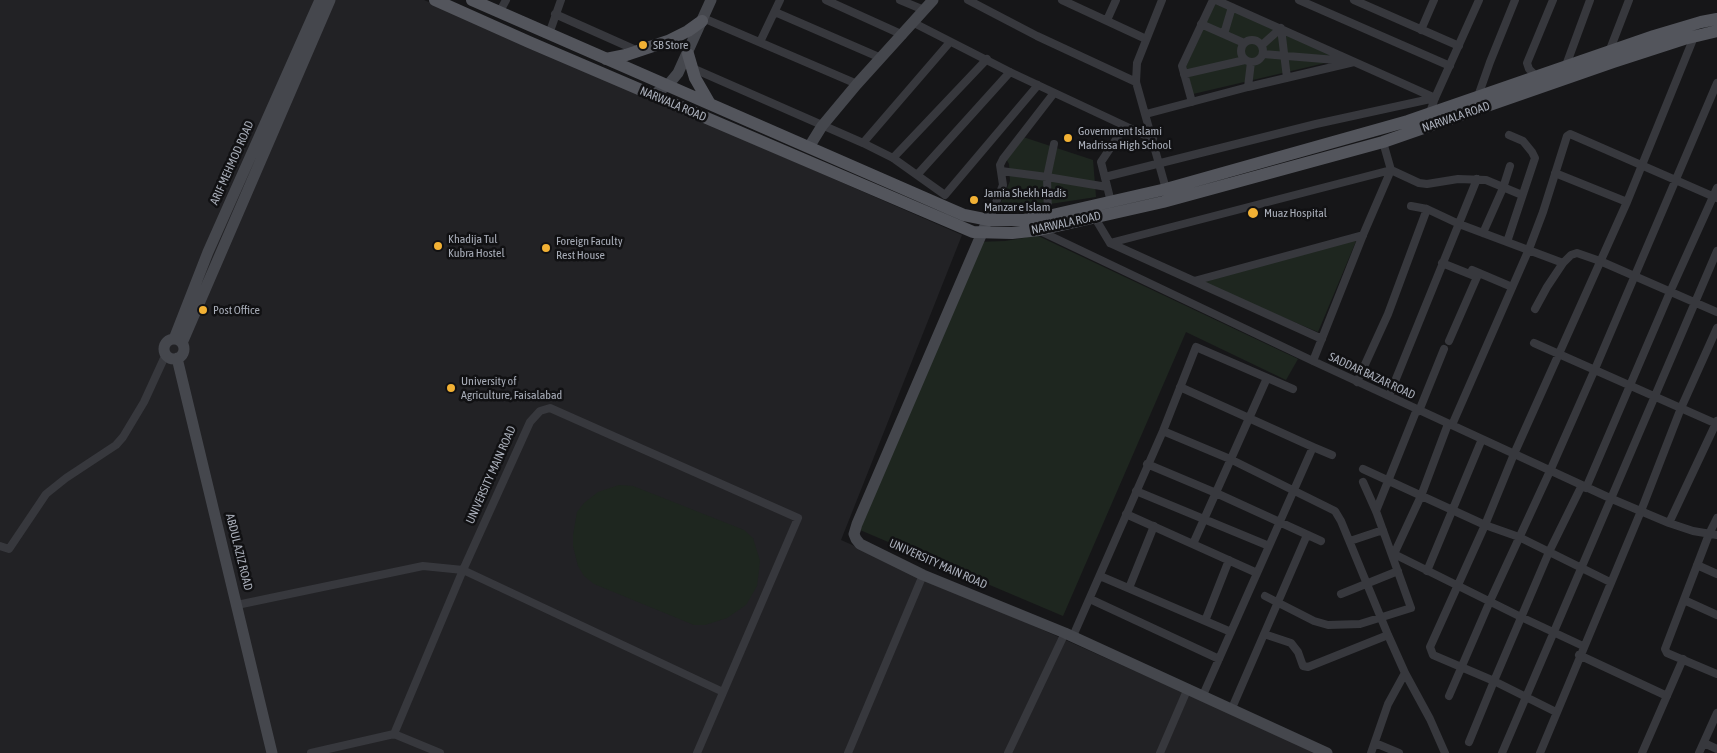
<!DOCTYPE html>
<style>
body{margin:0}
canvas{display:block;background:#161618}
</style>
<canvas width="1717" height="753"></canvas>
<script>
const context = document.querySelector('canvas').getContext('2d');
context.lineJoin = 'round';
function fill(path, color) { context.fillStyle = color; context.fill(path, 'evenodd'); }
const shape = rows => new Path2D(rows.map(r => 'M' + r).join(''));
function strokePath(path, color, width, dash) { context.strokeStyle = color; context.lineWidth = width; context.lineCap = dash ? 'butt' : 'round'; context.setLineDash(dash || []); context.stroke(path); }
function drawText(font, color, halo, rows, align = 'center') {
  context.font = font + ' "Asap Condensed",sans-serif'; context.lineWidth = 5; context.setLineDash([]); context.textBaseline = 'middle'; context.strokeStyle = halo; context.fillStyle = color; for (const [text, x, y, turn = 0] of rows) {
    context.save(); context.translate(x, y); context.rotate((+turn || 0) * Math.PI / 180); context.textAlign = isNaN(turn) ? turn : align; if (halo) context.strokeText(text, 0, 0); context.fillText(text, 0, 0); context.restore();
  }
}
fill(shape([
 [0,0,424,0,962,235,841,540,1319,753,0,753]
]), '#222225');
fill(shape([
 [1215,4,1339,55,1338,60,1193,94,1186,66],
 [1023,137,1093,160,1096,197,997,212,1010,181,1009,164,1005,157],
 [1034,234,1298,359,1286,380,1186,332,1063,616,860,530,977,242,1005,241,1024,238],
 [1359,234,1318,332,1192,279],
 [619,485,633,486,744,530,753,538,760,561,759,570,757,586,746,605,727,618,705,625,694,625,594,584,584,576,578,566,573,546,573,535,577,512,584,503,598,492]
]), '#1e261f');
strokePath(shape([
 [826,0,903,35],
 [900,0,924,10],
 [968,0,1037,36,1136,82],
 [1062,0,1146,39],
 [1162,0,1137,63,1136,82,1166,189],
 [1216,0,1435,98],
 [1299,0,1450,66],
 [1354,0,1459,46],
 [500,11,506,0],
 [775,12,881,58],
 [555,14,638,51],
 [703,18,857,84],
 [1107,20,1116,0],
 [914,23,1010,72,1153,139],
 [1201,24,1244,43],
 [1421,30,1434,0],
 [549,34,561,0],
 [1224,34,1232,7],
 '1241 51a11 11 0 1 1 22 0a11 11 0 1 1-22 0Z',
 [760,42,780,0],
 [1262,45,1281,28,1287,78],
 [1609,52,1629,0],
 [1263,54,1348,61],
 [692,68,863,143,893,158,945,195,1038,85],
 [1565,68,1590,0],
 [1184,74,1245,60],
 [1537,77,1529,69,1527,63,1553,0],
 [1248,87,1251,62],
 [1477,99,1490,62,1515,0],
 [1192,102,1182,66,1213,0],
 [1146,114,1248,87,1354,62],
 [1429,115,1435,98,1479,0],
 [863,143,950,42],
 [893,158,987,59],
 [1001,171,1047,177,1107,187],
 [1555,173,1627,202],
 [917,175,1010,72],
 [1105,177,1316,124,1435,98],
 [1111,202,1101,162,1125,126],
 [1411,206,1427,209,1459,224,1563,263],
 [1048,216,1047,177,1054,144],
 [1095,218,1110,243,1322,339],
 [989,220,1003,185,1000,165,1003,159,1054,93],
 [1040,231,1313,361,1612,499,1669,523,1693,531,1717,535],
 [1483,233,1503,188,1510,166],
 [1507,242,1535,158,1532,152,1523,141,1509,135],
 [1110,243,1391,170,1419,183,1427,184,1458,179,1486,180,1522,195],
 [1442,263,1477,277,1449,341],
 [1472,270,1512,287],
 [1194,281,1363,235],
 [1535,309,1547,287,1563,263,1571,255,1577,253,1600,261,1717,312],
 [1534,343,1717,424],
 [1313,361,1363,235,1391,170,1383,142],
 [1357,382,1388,314,1427,209],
 [1180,387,1313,447],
 [1389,396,1477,179],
 [1419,411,1444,349],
 [1448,424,1421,496,1394,554,1521,617,1583,646],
 [1452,425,1529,249,1543,212,1567,136,1570,134,1717,198],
 [1163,431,1230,459,1335,511,1341,521,1388,635,1405,673,1430,719,1445,753],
 [1147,464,1216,493,1321,541],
 [1363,469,1485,525,1519,537,1610,582],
 [1586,488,1670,292,1717,188],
 [1136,491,1269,546],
 [1376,511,1417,409],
 [1126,514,1257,573],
 [1717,518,1709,534,1665,649,1667,653,1717,674],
 [1669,523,1717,421],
 [1350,541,1383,530],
 [1193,544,1267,378],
 [0,546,9,549,46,494,66,478,116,445,123,437,144,402,166,354],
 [1697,565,1717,574],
 [1427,571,1482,439],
 [1100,576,1231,632],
 [1129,588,1154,526],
 [1341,594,1398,571],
 [1265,596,1314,621,1328,625,1360,624,1411,608,1376,511,1363,482],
 [1090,599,1219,659],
 [1684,600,1717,615],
 [237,605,423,566,463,570,723,692],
 [1205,621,1229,560],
 [1264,634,1291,643,1298,652,1303,666,1308,667,1388,635],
 [1073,636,1163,431,1196,347,1293,389],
 [1579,655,1667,696],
 [1203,695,1313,447,1332,455],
 [1449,696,1490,601,1550,471,1595,369,1717,83],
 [1232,708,1307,535],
 [1556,712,1494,681,1433,655,1430,647,1485,525,1514,454,1627,202,1694,37],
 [394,734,440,753],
 [1469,742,1494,681,1549,552,1582,485],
 [1375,743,1399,753],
 [1704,743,1717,749],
 [311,753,394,734,463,570,530,422,540,411,550,408,798,518,697,753],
 [848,753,923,575],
 [1008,753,1065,633],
 [1160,753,1188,688],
 [1371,753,1388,704,1405,673],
 [1502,753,1717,251],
 [1540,753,1641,511,1681,408,1717,328],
 [1642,753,1683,659],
 [1699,753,1717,713]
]), '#37383d', 8);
strokePath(shape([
 [653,95,668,85,678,73,711,0],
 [809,147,822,126,857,84,933,0],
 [985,226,857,524,854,534,856,539,860,544,923,575,1065,633,1327,753],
 [174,339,208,252,320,0],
 '164 349a10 10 0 1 1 20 0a10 10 0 1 1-20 0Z',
 [182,343,330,0],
 [177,358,272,753]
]), '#45474d', 11);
strokePath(shape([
 [435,0,529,42,973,232,1012,233,1039,230,1163,202,1383,142,1613,62,1684,39,1717,31],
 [472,0,950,209,964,215,989,220,1024,220,1048,216,1166,189,1408,121,1654,36,1701,22,1717,19],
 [688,54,695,78,710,104],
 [606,59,626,55,668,41,688,31,702,21]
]), '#53555c', 12);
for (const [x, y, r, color] of [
 [643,45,5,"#f2b134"],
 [1068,138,5,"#f2b134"],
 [974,200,5,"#f2b134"],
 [1253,213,6,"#f2b134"],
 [438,246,5,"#f2b134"],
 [546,248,5,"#f2b134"],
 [203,310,5,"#f2b134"],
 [451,388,5,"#f2b134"]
]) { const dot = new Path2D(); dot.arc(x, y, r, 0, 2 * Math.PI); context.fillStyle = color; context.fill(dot); strokePath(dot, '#111113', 2); }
drawText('12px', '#a8adb8', '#111113', [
 ["SB Store",653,45],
 ["Government Islami",1078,131],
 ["Madrissa High School",1078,145],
 ["Jamia Shekh Hadis",984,193],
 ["Manzar e Islam",984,207],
 ["Muaz Hospital",1264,213],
 ["Khadija Tul",448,239],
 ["Kubra Hostel",448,253],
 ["Foreign Faculty",556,241],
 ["Rest House",556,255],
 ["Post Office",213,310],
 ["University of",461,381],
 ["Agriculture, Faisalabad",461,395]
], 'left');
drawText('12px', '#a8adb8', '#111113', [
 ["NARWALA ROAD",673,104,23],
 ["NARWALA ROAD",1456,117,-19],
 ["ARIF MEHMOD ROAD",232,163,-66],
 ["NARWALA ROAD",1066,223,-12],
 ["SADDAR BAZAR ROAD",1372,376,25],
 ["UNIVERSITY MAIN ROAD",491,475,-66],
 ["ABDUL AZIZ ROAD",239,552,76],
 ["UNIVERSITY MAIN ROAD",938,564,24]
]);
</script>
